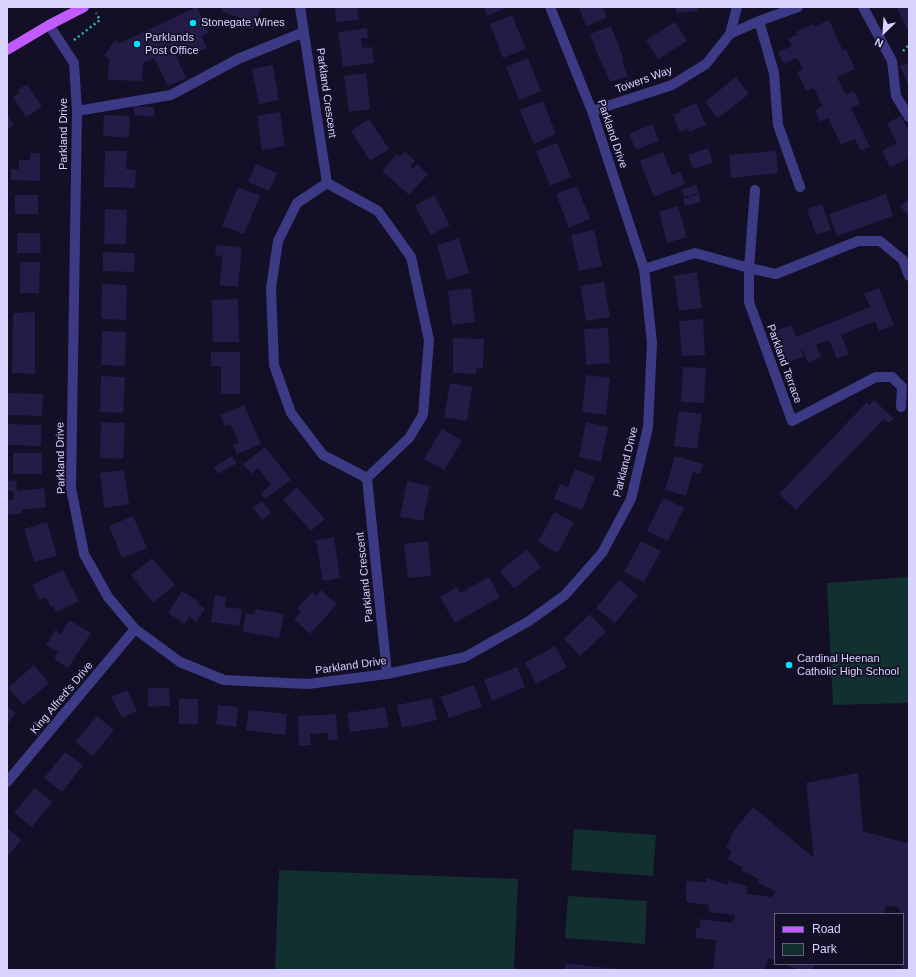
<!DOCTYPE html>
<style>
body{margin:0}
#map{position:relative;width:916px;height:977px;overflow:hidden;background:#130f26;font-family:Helvetica,sans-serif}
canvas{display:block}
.frame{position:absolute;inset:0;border:8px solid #d9d4ff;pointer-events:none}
.legend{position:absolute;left:774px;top:913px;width:130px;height:52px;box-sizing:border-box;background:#130f26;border:1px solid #625e7d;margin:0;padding:5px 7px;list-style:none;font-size:12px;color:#d9d4ff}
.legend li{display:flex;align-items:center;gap:8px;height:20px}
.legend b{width:20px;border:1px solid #625e7d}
.north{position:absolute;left:864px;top:12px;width:40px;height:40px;-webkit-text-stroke:3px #130f26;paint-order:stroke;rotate:205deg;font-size:11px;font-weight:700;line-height:16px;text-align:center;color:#d9d4ff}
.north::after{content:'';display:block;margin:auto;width:14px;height:18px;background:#d9d4ff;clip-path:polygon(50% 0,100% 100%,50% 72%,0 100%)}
</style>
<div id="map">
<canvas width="916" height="977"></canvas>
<div class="frame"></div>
<ul class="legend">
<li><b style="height:5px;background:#c25bff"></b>Road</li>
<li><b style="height:11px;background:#12302f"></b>Park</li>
</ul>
<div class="north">N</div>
</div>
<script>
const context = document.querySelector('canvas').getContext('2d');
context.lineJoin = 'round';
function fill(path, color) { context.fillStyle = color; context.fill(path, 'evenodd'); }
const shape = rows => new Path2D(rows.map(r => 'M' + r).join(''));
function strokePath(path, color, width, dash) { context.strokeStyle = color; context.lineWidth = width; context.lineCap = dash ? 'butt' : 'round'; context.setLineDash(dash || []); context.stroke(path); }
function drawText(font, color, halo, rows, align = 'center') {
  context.font = font + ' Helvetica,sans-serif'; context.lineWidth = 3.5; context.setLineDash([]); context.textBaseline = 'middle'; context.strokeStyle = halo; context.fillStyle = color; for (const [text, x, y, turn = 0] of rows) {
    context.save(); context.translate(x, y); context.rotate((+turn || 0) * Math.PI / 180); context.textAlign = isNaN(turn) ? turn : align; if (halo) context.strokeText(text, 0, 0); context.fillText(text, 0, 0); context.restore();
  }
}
fill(shape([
 [909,577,909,703,833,705,827,583],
 [574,829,656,835,653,876,571,870],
 [279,870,518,879,514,970,275,970],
 [568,896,647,901,645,944,565,938]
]), '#12302f');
fill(shape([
 [197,7,209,33,201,36,207,48,189,56,184,44,173,49,186,78,168,86,154,58,143,63,142,81,108,80,109,59,104,56,115,40,120,43],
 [223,7,261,7,253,30,246,27,248,21,221,11],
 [335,7,357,7,359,20,336,22],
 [484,7,508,7,487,16],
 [579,7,603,7,607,18,586,26],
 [675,7,698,7,699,11,676,13],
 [902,7,909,7,909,28,907,29,897,9],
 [512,15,526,49,503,58,490,24],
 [829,20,843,51,846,49,855,69,837,77,846,95,854,91,860,104,851,108,870,147,861,151,855,139,841,145,828,118,820,122,815,110,822,106,814,88,806,91,797,72,803,69,797,58,784,64,778,52,792,46,788,39,798,34,796,32,813,24,814,27],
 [675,22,687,41,658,59,646,40],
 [611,26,624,60,622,61,628,76,610,82,604,67,603,68,590,34],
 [367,28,368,38,361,38,362,47,363,48,372,47,374,63,343,67,338,32],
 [528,58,541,91,519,100,506,67],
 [909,62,909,87,900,66],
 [273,65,279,100,259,104,252,69],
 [366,73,370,109,349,112,344,76],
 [736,77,749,94,718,118,705,102],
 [27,84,42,107,26,117,13,97,20,93,18,90],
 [543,101,556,134,534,144,520,110],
 [696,103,706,125,689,132,688,128,680,132,673,115,681,112,680,110],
 [134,106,154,107,154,117,134,115],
 [280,112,285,146,262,150,257,116],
 [7,113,14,125,7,129],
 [104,115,130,116,129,138,103,136],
 [901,116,909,133,909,158,890,167,882,151,897,143,887,123],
 [369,119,389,149,370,161,351,131],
 [652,124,659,141,636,150,629,134],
 [557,143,571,177,550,186,536,151],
 [708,148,713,163,693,169,688,155],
 [105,151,127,151,126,169,136,170,135,188,104,187],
 [405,151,415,161,410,166,413,169,417,164,428,174,409,195,382,171,397,154,400,157],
 [776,151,778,173,731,178,729,155],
 [663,152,672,175,680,171,685,184,654,197,640,161],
 [30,153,40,153,40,181,11,180,11,169,19,169,19,160,30,160],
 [256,164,277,173,269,191,248,182],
 [697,185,699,193,684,197,682,189],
 [577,186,590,219,569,228,556,194],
 [238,187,260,196,244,234,222,226],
 [699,194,701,202,685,206,683,199],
 [886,194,893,216,837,236,829,214],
 [15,195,38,195,38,214,15,214],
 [434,195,450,225,431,235,415,206],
 [909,199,909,217,900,206],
 [822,204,831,230,816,235,807,209],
 [678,206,687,237,667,243,659,212],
 [105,209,127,210,126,244,104,244],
 [594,230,602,266,579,271,571,235],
 [17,233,40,233,41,253,17,253],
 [459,238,469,273,447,280,437,245],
 [216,245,242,247,238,287,220,285,222,256,215,255],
 [103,252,135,253,134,272,103,271],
 [20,262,40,262,39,293,20,293],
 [697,272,702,308,679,311,674,276],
 [604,282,610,317,586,321,580,286],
 [102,284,127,285,126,320,101,319],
 [471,288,475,322,452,325,448,291],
 [879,288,894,325,879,331,875,321,841,335,849,354,837,359,829,340,816,345,821,357,808,363,803,350,801,351,804,356,787,363,774,331,791,325,796,337,870,307,864,294],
 [238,299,239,342,213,342,212,300],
 [35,312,35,374,12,373,13,313],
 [703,319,705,355,682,356,679,321],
 [608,328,610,363,586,365,584,329],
 [102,331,126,332,125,366,101,365],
 [453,338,484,339,483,369,476,368,476,374,453,373],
 [211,352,240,352,240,394,221,394,221,366,211,366],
 [683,367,706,368,704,403,681,402],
 [586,375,610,378,606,415,582,412],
 [101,376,125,377,123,413,100,412],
 [450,383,472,387,467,421,444,417],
 [7,393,43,394,42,416,7,415],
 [874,400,894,419,889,423,884,419,796,510,779,494,867,402,869,405],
 [244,405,261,444,237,454,233,445,239,442,230,424,225,426,220,415],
 [679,411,702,414,697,449,674,446],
 [101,422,125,423,123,459,100,458],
 [586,422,608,427,601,462,579,457],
 [7,424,42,425,41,446,7,445],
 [442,429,462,441,444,470,424,459],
 [265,447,291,480,265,499,261,493,271,485,258,468,251,474,243,464],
 [13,453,42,453,42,474,13,474],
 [232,456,237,463,218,474,214,467],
 [675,456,703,464,700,474,693,472,686,496,665,490],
 [575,469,595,477,582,510,554,499,560,484,568,487],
 [124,470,129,504,104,508,100,473],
 [16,480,17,491,44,488,46,507,22,510,22,513,7,515,7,500,14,499,13,491,7,491,7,481],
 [407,481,430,486,423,521,400,517],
 [297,487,325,519,311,531,283,500],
 [663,498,684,508,668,541,647,531],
 [262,501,271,513,262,520,253,508],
 [554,512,574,522,558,553,538,542],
 [133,516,147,548,122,558,109,526],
 [47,522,57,556,34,562,24,529],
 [334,537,340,578,323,581,316,540],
 [428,541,431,576,408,578,404,544],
 [641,541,661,551,644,582,624,572],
 [527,549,541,567,514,589,500,571],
 [152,558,175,585,153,603,131,575],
 [63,570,79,601,56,612,53,606,51,607,46,597,40,600,32,585],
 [489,577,500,597,455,623,440,597,457,587,460,593],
 [619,580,638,595,615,623,596,608],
 [321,590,337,604,310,634,294,619,301,612,297,609,304,601,313,592,316,596],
 [182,591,199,602,198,604,205,609,196,622,189,617,185,624,168,613],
 [215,595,226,597,225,607,242,609,239,626,211,622],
 [256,609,284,614,279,638,243,632,246,613,254,615],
 [590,614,606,632,580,656,564,639],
 [69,620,91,633,68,668,54,659,58,652,46,645,55,630,61,634],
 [555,646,567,667,536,684,525,663],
 [34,665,49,683,23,705,8,688],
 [517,667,525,687,492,701,484,680],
 [474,685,482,707,449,718,441,697],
 [148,688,169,688,170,706,148,707],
 [127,690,137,711,122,718,111,697],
 [432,698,437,720,402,728,397,705],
 [179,699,198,699,198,724,179,724],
 [218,705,238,707,236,727,216,724],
 [7,706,16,713,7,724],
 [385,707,389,727,350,732,347,713],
 [249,710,287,714,285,735,246,730],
 [336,714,338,740,328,740,328,733,310,734,311,745,299,746,298,716],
 [97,716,114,730,93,756,75,742],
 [65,752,83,765,62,792,44,778],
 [858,773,863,831,906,843,909,839,909,970,903,969,900,964,903,964,904,935,903,914,901,914,898,907,886,906,884,914,775,914,775,960,769,958,764,970,713,970,716,940,696,938,696,929,700,927,700,919,732,923,733,919,735,920,735,915,709,912,709,905,686,902,686,881,706,882,707,878,728,885,728,881,747,886,747,894,771,897,776,892,757,882,759,879,741,870,743,868,728,859,731,851,726,848,733,832,753,807,814,858,806,783],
 [35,788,52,802,32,827,14,813],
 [7,828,21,840,7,857],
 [565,963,616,969,616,970,565,970],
 [785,964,815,964,812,970,799,970]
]), '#241b47');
strokePath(shape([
 [74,40,100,20,96,13],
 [903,51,909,45]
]), '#2fb8b0', 2.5, [2, 3]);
strokePath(shape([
 [300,7,327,183],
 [863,7,892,61,896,96,909,117],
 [759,21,774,73,778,125,800,187],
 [49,25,74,63,77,111,71,488,84,554,108,597,135,629,180,662,224,680,308,684,387,674,465,657,529,621,565,595,602,553,631,499,648,427,652,343,644,269,592,111,550,7],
 [730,34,759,21,798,7],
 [77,111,171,95,238,59,304,32],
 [592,111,672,85,706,64,730,34,737,7],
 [327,183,378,211,411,257,429,340,423,415,409,438,367,478,323,455,291,413,274,365,271,288,278,241,297,203,327,183],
 [755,190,749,268,749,302,792,421,876,377,892,377,902,387,901,407],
 [644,269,695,253,749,268,776,274,858,241,880,241,903,260,909,276],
 [367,478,387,674],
 [7,782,135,629]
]), '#3d3a85', 10);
strokePath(shape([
 [7,50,49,25,84,7]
]), '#c25bff', 10);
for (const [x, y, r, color] of [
 [193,23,4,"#00e5ff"],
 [137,44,4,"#00e5ff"],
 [789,665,4,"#00e5ff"]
]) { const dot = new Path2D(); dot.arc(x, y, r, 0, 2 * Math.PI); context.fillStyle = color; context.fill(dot); strokePath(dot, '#130f26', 1.5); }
drawText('11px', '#d9d4ff', '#130f26', [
 ["Stonegate Wines",201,23],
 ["Parklands",145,38],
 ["Post Office",145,51],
 ["Cardinal Heenan",797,659],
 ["Catholic High School",797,672]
], 'left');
drawText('11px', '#d9d4ff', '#130f26', [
 ["Towers Way",644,80,-20],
 ["Parkland Crescent",326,93,82],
 ["Parkland Drive",64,134,-90],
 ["Parkland Drive",612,134,71],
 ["Parkland Terrace",784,364,70],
 ["Parkland Drive",61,458,-91],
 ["Parkland Drive",626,462,-76],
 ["Parkland Crescent",365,577,-96],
 ["Parkland Drive",351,666,-8],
 ["King Alfred's Drive",62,698,-50]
]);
</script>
